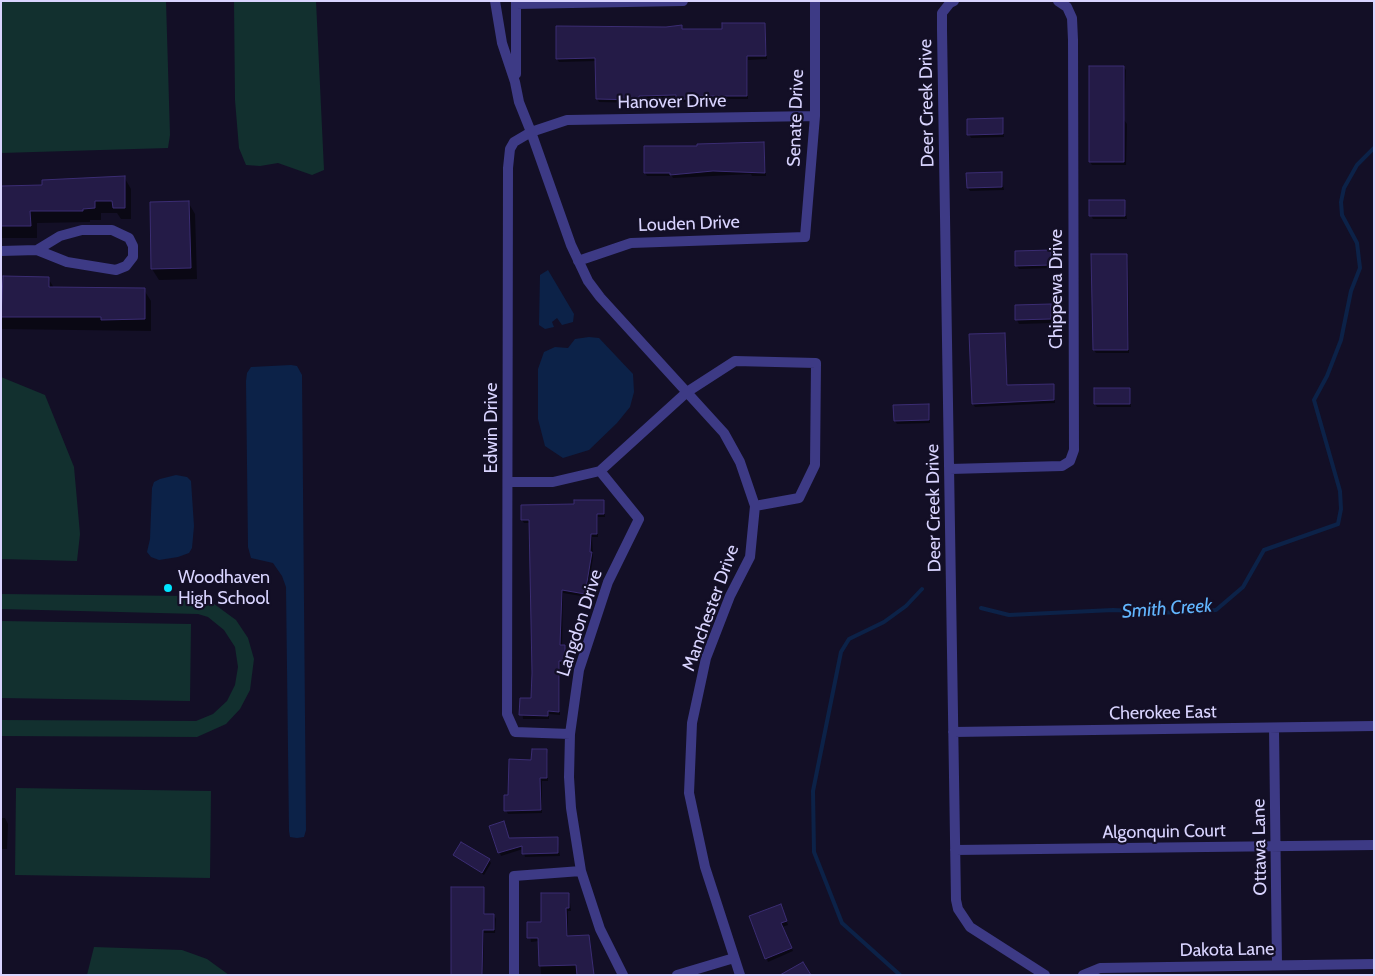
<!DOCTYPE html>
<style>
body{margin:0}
#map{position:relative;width:1375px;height:976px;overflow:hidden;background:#130f26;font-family:Cabin,sans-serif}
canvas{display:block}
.frame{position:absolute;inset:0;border:2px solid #d9d4ff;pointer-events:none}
</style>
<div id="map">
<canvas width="1375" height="976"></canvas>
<div class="frame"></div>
</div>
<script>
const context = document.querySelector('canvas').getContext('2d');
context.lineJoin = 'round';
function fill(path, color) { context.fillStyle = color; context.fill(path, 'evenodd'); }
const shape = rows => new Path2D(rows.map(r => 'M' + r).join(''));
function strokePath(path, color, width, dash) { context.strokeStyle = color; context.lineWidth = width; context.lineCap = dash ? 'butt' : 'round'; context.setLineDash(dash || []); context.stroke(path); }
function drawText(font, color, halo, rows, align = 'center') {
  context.font = font + ' Cabin,sans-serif'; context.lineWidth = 4.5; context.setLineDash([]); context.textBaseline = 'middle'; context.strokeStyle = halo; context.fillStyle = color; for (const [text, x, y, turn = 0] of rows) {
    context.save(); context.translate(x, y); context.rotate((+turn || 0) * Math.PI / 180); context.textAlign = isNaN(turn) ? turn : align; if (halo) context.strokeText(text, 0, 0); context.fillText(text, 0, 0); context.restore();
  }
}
fill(shape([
 [1,1,166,1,170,135,168,148,1,153],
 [234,1,316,1,324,170,312,175,278,163,260,166,246,165,239,148,235,100],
 [1,377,45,395,74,467,80,534,77,561,1,559],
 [1,594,188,596,210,601,236,620,248,638,254,659,250,690,240,709,226,724,197,737,1,736,1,720,196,721,213,714,227,701,235,685,238,667,235,647,224,630,208,617,198,614,1,609],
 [1,621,191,624,190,701,1,698],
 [16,788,211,791,210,878,15,875],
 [94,947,182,950,207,959,229,975,87,975]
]), '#12302f');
fill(shape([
 [548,270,574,314,573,322,562,325,557,318,552,322,554,327,545,329,539,325,540,275],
 [589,337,599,338,633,374,634,392,630,407,617,423,589,450,563,458,545,446,538,419,538,369,544,352,555,347,568,348,575,339],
 [291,365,297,366,302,375,306,830,304,837,297,838,290,837,289,831,286,587,282,576,273,563,251,558,248,547,246,381,247,373,251,367],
 [176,475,187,477,191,481,194,526,192,548,189,553,178,557,159,560,151,557,147,552,150,539,152,488,154,482,160,479]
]), '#0c2248');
fill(shape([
 [765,24,767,59,748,60,748,99,693,99,693,102,680,102,677,98,640,99,640,103,599,102,597,98,597,61,559,62,557,59,557,27,681,27,683,30,723,30],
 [1124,67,1126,70,1124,120,1127,124,1126,165,1092,165,1090,162],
 [1002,119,1004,137,971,138,969,134],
 [764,143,766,176,752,176,751,174,673,178,672,176,647,176,645,173,698,148],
 [1001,173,1004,190,970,191,968,188],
 [124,177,131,189,131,219,121,219,117,213,101,213,101,220,90,220,90,222,37,223,37,238,1,238,1,187,43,187],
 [1124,201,1127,219,1093,219,1091,215],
 [188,202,195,214,197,279,159,280,152,269],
 [1050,251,1052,268,1019,269,1017,266],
 [1126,255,1128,258,1129,353,1096,353,1094,350],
 [1,277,48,278,54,288,144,290,151,301,151,331,1,329],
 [1050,305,1052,323,1019,324,1017,320,1016,306],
 [1004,334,1008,387,1053,385,1055,403,975,407,973,404],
 [1129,390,1131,407,1097,407,1095,404],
 [928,406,930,423,897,424,895,421],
 [603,501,605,517,598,517,598,537,592,537,593,557,587,597,563,593,562,647,566,650,566,664,560,664,560,715,549,714,549,719,523,719,521,699,532,699,533,673,531,523,524,523,522,520,522,506,575,505],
 [546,750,548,754,548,781,542,781,542,813,508,814,506,810,510,796,533,761],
 [1,818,5,818,8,824,7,849,1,849],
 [491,826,505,826,509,839,557,838,560,856,525,857,523,849,501,856],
 [455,855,489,860,491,863,484,875],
 [483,889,485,915,494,915,496,919,495,933,484,933,483,975,453,975],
 [569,894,571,911,568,911,568,938,588,936,594,975,541,975,539,941,531,942,528,923,543,923],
 [782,909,788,925,782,927,793,951,768,962,751,917]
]), '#0007');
strokePath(shape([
 [981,608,1009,615,1113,610,1179,613,1216,610,1243,587,1264,550,1338,524,1341,509,1340,491,1314,400,1327,376,1341,340,1351,291,1360,268,1357,243,1342,215,1341,202,1344,188,1357,165,1374,148],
 [900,975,842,923,814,852,813,791,841,652,849,639,884,622,906,606,922,589]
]), '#0c2248', 4);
const building = shape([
 [722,23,765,23,766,56,747,56,747,96,692,96,692,99,676,99,676,95,639,96,639,100,596,99,595,58,556,59,556,26,666,27,682,25,682,29,722,29,722,23],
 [1089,66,1124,66,1124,162,1089,162,1089,66],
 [1003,118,1003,134,967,135,967,119,1003,118],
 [764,142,765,173,713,171,670,175,670,173,644,173,644,146,697,146,697,144,764,142],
 [1002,172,1002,187,967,188,966,173,1002,172],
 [125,176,125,208,113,208,112,201,95,201,95,208,83,209,83,211,30,211,31,226,1,226,1,186,42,185,42,180,125,176],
 [1089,200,1125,200,1125,216,1089,216,1089,200],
 [189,201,191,268,151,269,150,202,189,201],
 [1051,250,1051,265,1015,266,1015,251,1051,250],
 [1091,254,1127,254,1128,350,1093,350,1091,254],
 [3,276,49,277,49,287,145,288,145,319,101,320,101,317,1,317,3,276],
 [1051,304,1051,319,1015,320,1015,305,1051,304],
 [1005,333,1007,385,1054,384,1054,400,972,404,969,334,1005,333],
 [1094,388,1130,388,1130,404,1094,404,1094,388],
 [929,404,929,420,894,421,893,405,929,404],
 [574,500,604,500,604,514,597,514,597,534,591,534,590,552,592,552,585,594,562,590,560,645,565,645,565,661,559,661,559,712,548,711,548,716,519,715,520,698,531,698,532,673,529,520,521,520,521,505,574,504,574,500],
 [532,749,547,749,547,778,540,778,541,810,504,811,504,795,508,795,509,759,531,760,532,749],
 [504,821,509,838,558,837,558,853,522,854,522,846,498,853,489,826,504,821],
 [461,842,490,859,482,873,453,855,461,842],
 [451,887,484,887,484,914,494,914,494,930,483,930,482,975,451,975,451,887],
 [541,893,569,893,569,908,566,908,567,936,589,935,594,975,577,975,576,965,539,966,538,938,527,938,527,922,541,922,541,893],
 [781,904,787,921,781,923,792,948,765,959,749,916,781,904],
 [803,962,811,975,780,975,803,962]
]);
fill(building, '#241b47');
strokePath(building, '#3b2d73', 1);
strokePath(shape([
 [495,1,502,43,515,82,519,102,531,132,514,142,510,149,508,168,507,714,515,732,570,734],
 [954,1,950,3,942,13,942,30,956,900,958,909,970,927,1045,975],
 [516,4,683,1],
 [516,74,516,1],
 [1,251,37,250,67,262,116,270,126,266,133,257,133,246,129,238,112,230,82,230,60,236,37,250],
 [578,261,631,243,805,237,815,116,815,1],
 [950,469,1062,466,1070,461,1074,450,1073,40,1072,18,1067,7,1058,1],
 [600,471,639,519,608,582,579,670,570,734,569,777,571,808,581,871,600,929,623,975],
 [508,482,553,482,600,471,687,392,735,361,816,363,815,465,799,498,755,506],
 [1274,728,1277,965],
 [953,732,1374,726],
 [955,850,1374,845],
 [514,975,514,876,581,871],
 [677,975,734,958],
 [740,975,705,867,689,793,692,723,706,658,730,596,750,557,755,506,740,462,724,433,600,297,588,281,571,245,531,132,567,120,815,116],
 [1083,975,1100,968,1374,964]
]), '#3d3a85', 10);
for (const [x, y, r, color] of [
 [168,588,5,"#00e5ff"]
]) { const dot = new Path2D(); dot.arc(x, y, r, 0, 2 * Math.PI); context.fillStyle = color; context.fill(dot); strokePath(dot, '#130f26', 2); }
drawText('18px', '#d9d4ff', '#130f26', [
 ["Hanover Drive",672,102,-1],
 ["Deer Creek Drive",927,103,-91],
 ["Senate Drive",796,118,-88],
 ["Louden Drive",689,224,-2],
 ["Chippewa Drive",1057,289,-90],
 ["Edwin Drive",492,428,-90],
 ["Deer Creek Drive",934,508,-91],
 ["Manchester Drive",711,608,-70],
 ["Langdon Drive",580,623,-72],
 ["Cherokee East",1163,713,-1],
 ["Algonquin Court",1164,832,-1],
 ["Ottawa Lane",1260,847,-91],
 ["Dakota Lane",1227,950,-1]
]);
drawText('18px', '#d9d4ff', '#130f26', [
 ["Woodhaven",178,578],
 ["High School",178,599]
], 'left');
drawText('italic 19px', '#62b6ff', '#130f26', [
 ["Smith Creek",1167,609,-4]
]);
</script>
